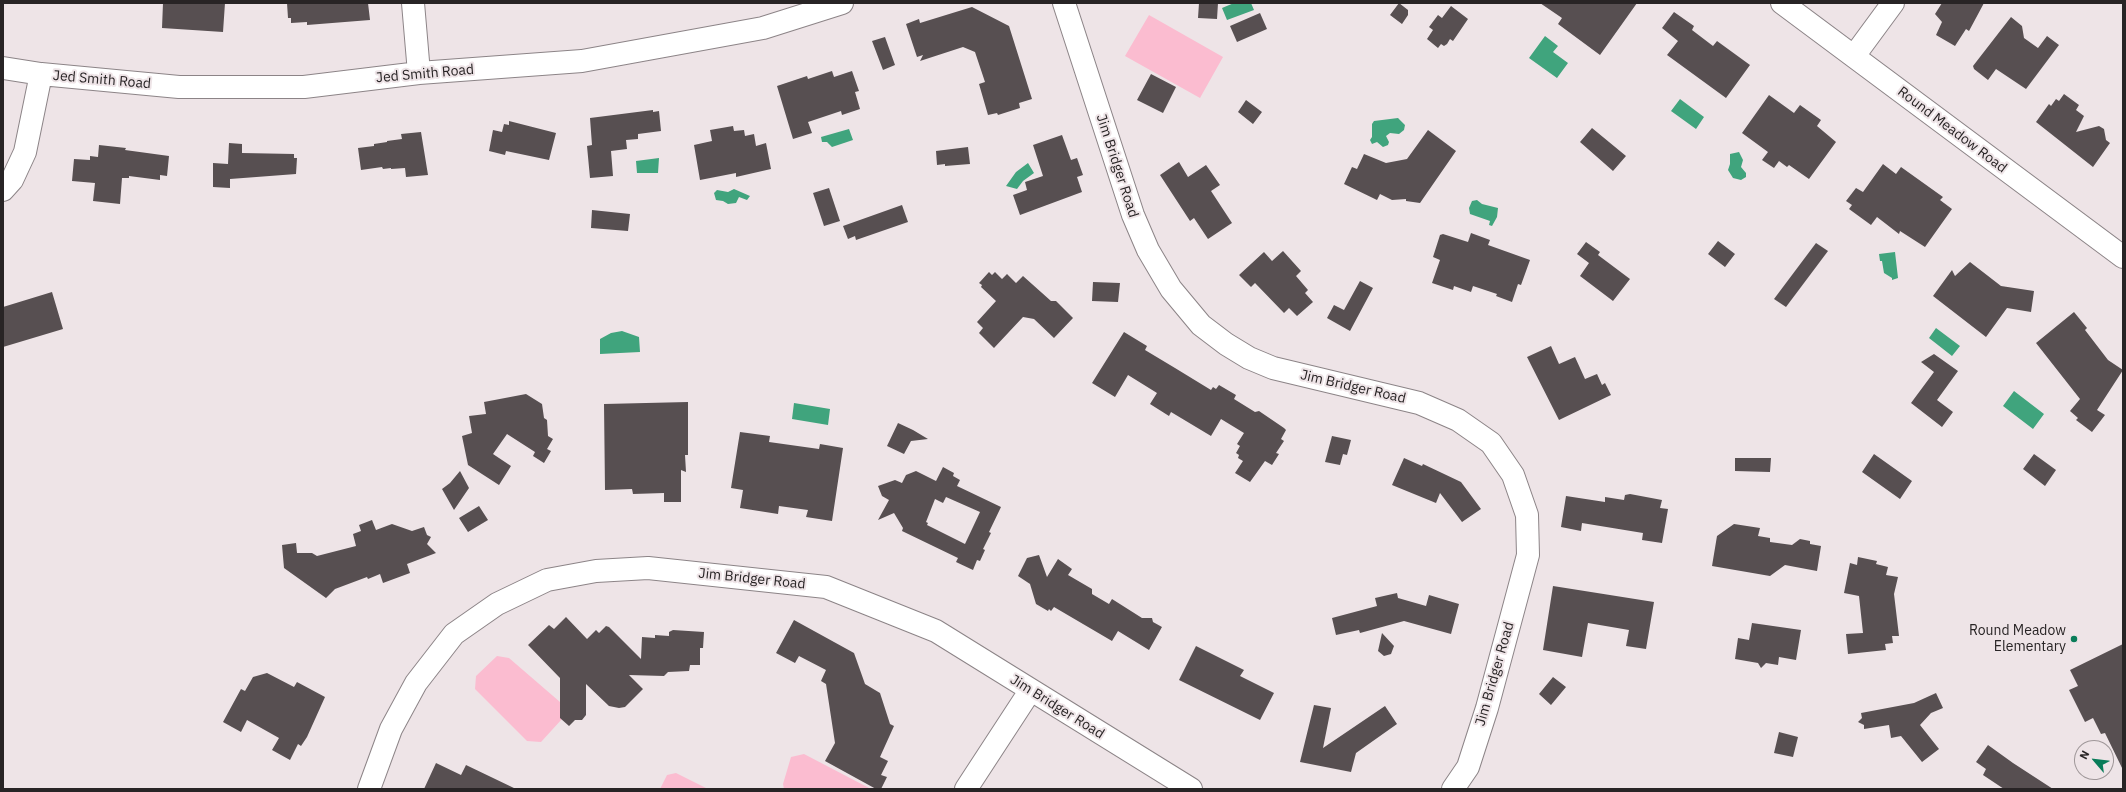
<!DOCTYPE html>
<style>
body{margin:0}
#map{position:relative;width:2126px;height:792px;overflow:hidden;background:#eee4e7;font-family:"IBM Plex Sans",sans-serif}
canvas{display:block}
.frame{position:absolute;inset:0;border:4px solid #282425;pointer-events:none}
.north{position:absolute;left:2074px;top:740px;width:40px;height:40px;box-sizing:border-box;background:#eee4e7;border:1px solid #9f9799;border-radius:50%;rotate:298deg;font-size:11px;font-weight:700;line-height:16px;text-align:center;color:#282425}
.north::after{content:'';display:block;margin:auto;width:14px;height:18px;background:#097c59;clip-path:polygon(50% 0,100% 100%,50% 72%,0 100%)}
</style>
<div id="map">
<canvas width="2126" height="792"></canvas>
<div class="frame"></div>
<div class="north">N</div>
</div>
<script>
const context = document.querySelector('canvas').getContext('2d');
context.lineJoin = 'round';
function fill(path, color) { context.fillStyle = color; context.fill(path, 'evenodd'); }
const shape = rows => new Path2D(rows.map(r => 'M' + r).join(''));
function strokePath(path, color, width, dash) { context.strokeStyle = color; context.lineWidth = width; context.lineCap = dash ? 'butt' : 'round'; context.setLineDash(dash || []); context.stroke(path); }
function drawText(font, color, halo, rows, align = 'center') {
  context.font = font + ' "IBM Plex Sans",sans-serif'; context.lineWidth = 4; context.setLineDash([]); context.textBaseline = 'middle'; context.strokeStyle = halo; context.fillStyle = color; for (const [text, x, y, turn = 0] of rows) {
    context.save(); context.translate(x, y); context.rotate((+turn || 0) * Math.PI / 180); context.textAlign = isNaN(turn) ? turn : align; if (halo) context.strokeText(text, 0, 0); context.fillText(text, 0, 0); context.restore();
  }
}
fill(shape([
 [1149,15,1223,57,1200,98,1125,56],
 [497,656,509,658,560,702,562,719,541,742,527,741,475,689,476,676],
 [804,754,871,789,784,789,783,784,791,757],
 [676,773,708,789,660,789,667,775]
]), '#fbbcd0');
fill(shape([
 [1234,3,1251,3,1254,10,1227,20,1222,8],
 [1545,36,1558,46,1553,52,1568,63,1557,78,1529,58],
 [1680,99,1704,117,1696,129,1671,111],
 [1398,118,1405,125,1404,130,1399,134,1390,133,1386,136,1389,142,1388,145,1383,147,1377,142,1372,144,1370,140,1372,137,1372,124,1374,121],
 [849,129,853,140,832,147,827,142,822,142,821,137],
 [1739,152,1743,160,1741,167,1746,173,1746,177,1741,180,1733,178,1728,170,1730,164,1730,154],
 [659,158,658,173,637,173,636,161],
 [1028,163,1034,173,1023,181,1017,189,1006,186,1016,172],
 [734,189,750,196,747,200,739,197,736,203,728,204,723,201,716,200,714,193,717,190,728,192],
 [1477,200,1482,204,1498,208,1497,217,1492,226,1489,225,1490,221,1470,214,1469,208,1472,201],
 [1895,252,1898,278,1892,280,1892,278,1884,273,1882,261,1880,261,1879,254],
 [1936,328,1960,346,1952,356,1929,338],
 [622,331,639,337,640,352,600,354,600,339,611,333],
 [2014,391,2044,414,2033,429,2003,406],
 [794,403,830,409,828,425,792,419]
]), '#40a47d');
fill(shape([
 [163,3,225,3,223,32,162,28],
 [287,3,368,3,370,20,307,25,307,22,291,23,291,18,288,18],
 [1199,3,1218,3,1217,19,1198,18],
 [1399,3,1408,10,1408,15,1402,24,1390,15],
 [1540,3,1637,3,1600,55,1558,24,1562,18],
 [1942,3,1984,3,1969,31,1966,29,1955,46,1936,35,1942,22,1935,14],
 [1451,6,1468,19,1453,41,1450,39,1447,44,1444,46,1441,44,1438,48,1427,39,1433,30,1429,27,1438,15,1442,18],
 [972,7,1009,26,1032,99,1019,103,1020,108,998,115,997,113,988,115,979,84,985,82,975,52,963,47,920,61,923,55,917,57,906,24,919,19,920,23],
 [1674,12,1694,26,1692,30,1713,46,1717,41,1750,65,1726,98,1667,55,1678,41,1662,28],
 [1260,13,1267,29,1237,42,1230,26],
 [2011,17,2022,26,2024,38,2038,48,2047,36,2059,45,2026,89,1996,69,1988,80,1974,69,1973,66],
 [885,37,895,65,883,70,872,41],
 [832,71,834,77,852,71,859,91,855,92,860,109,842,115,841,111,808,122,812,133,793,139,777,86,807,76,808,79],
 [1151,74,1176,87,1163,113,1137,100],
 [2064,94,2079,105,2076,110,2084,116,2076,132,2099,126,2104,129,2106,140,2110,143,2093,167,2036,122,2049,104,2051,106,2056,99,2059,101],
 [1769,95,1794,113,1800,105,1821,120,1817,126,1836,142,1809,179,1789,165,1787,167,1779,161,1774,168,1762,160,1768,152,1742,133],
 [1246,100,1262,112,1253,124,1238,112],
 [653,110,653,112,659,111,661,131,638,134,638,139,626,140,627,149,611,151,613,176,590,178,587,146,592,145,590,118],
 [509,121,556,133,549,160,506,151,505,155,489,151,493,130,502,132,504,124,509,125],
 [733,126,734,131,744,130,745,136,754,134,756,146,766,143,771,169,736,177,736,173,700,180,694,145,712,141,710,130],
 [1592,128,1626,156,1613,171,1580,142],
 [1428,130,1456,151,1420,203,1406,201,1406,199,1392,200,1380,194,1377,200,1344,184,1352,167,1357,169,1364,154,1386,163,1407,159],
 [421,132,428,175,406,177,405,168,391,169,391,168,383,169,382,167,361,170,358,148,374,146,374,144,387,142,387,141,402,139,401,134],
 [1062,135,1071,160,1077,158,1083,175,1077,177,1082,192,1020,215,1013,195,1027,190,1025,182,1043,176,1033,145],
 [229,143,242,144,242,153,294,154,294,158,297,158,296,174,230,179,230,188,213,187,213,163,228,164],
 [99,145,126,148,125,150,169,156,167,176,160,175,160,180,129,176,129,178,122,178,120,204,93,201,95,183,72,181,74,159,90,160,90,156,98,157],
 [968,147,970,164,945,166,945,164,937,165,936,151],
 [1179,162,1188,177,1206,165,1220,185,1211,191,1232,223,1208,239,1194,218,1190,221,1160,175],
 [1883,164,1896,174,1901,167,1943,197,1940,200,1952,209,1925,247,1900,231,1899,234,1877,217,1871,225,1849,209,1852,205,1846,201,1856,188,1863,192],
 [829,188,840,221,824,226,813,193],
 [902,205,908,222,856,240,855,236,848,239,843,226],
 [592,210,630,214,628,231,591,228],
 [1471,233,1490,240,1488,245,1530,260,1521,285,1518,284,1512,302,1496,296,1497,294,1473,286,1471,292,1454,286,1453,290,1432,283,1440,260,1433,257,1440,235,1443,234,1468,242],
 [1718,241,1735,254,1725,267,1708,254],
 [1586,242,1600,252,1598,255,1630,279,1613,301,1580,276,1589,263,1577,254],
 [1816,243,1828,251,1786,307,1774,299],
 [1283,251,1301,271,1296,276,1308,290,1305,293,1313,302,1297,316,1289,308,1284,313,1255,283,1251,287,1239,275,1264,252,1272,261],
 [1970,262,2001,286,2034,291,2031,312,2007,308,1986,337,1933,296,1952,270,1955,276],
 [989,272,992,275,995,272,1002,279,1007,274,1016,283,1023,276,1051,301,1056,301,1073,318,1054,338,1034,319,1023,317,994,348,979,333,983,328,977,322,996,301,981,287,982,285,979,283],
 [1360,281,1373,288,1350,331,1327,318,1334,305,1344,310],
 [1093,282,1120,283,1118,302,1092,301],
 [52,292,63,329,3,347,3,307],
 [2074,312,2087,328,2085,330,2108,360,2123,370,2097,410,2105,415,2092,432,2076,420,2078,418,2070,411,2080,399,2036,343],
 [1124,332,1147,346,1145,350,1175,368,1211,390,1213,387,1216,389,1219,385,1236,395,1234,399,1255,412,1259,411,1284,428,1286,430,1281,439,1284,441,1276,453,1279,454,1272,465,1265,461,1250,482,1235,473,1243,461,1238,458,1239,455,1236,453,1240,446,1237,444,1244,433,1221,419,1211,436,1171,412,1169,416,1150,404,1157,393,1128,375,1115,397,1092,383],
 [1551,346,1559,364,1575,357,1585,379,1597,374,1602,385,1605,383,1611,395,1559,420,1527,357],
 [1934,354,1958,371,1937,400,1953,412,1942,427,1911,403,1934,372,1921,362],
 [526,394,542,404,544,418,547,420,548,436,553,439,547,449,551,451,544,463,533,456,535,452,507,434,493,454,511,466,499,485,468,465,462,436,472,433,469,416,486,414,484,402],
 [688,402,688,455,685,455,686,472,681,470,681,502,664,502,664,493,633,494,632,489,605,490,604,404],
 [898,423,913,430,928,439,911,441,904,454,887,446],
 [740,432,770,436,769,442,819,449,820,444,843,448,832,521,806,517,808,510,779,506,778,514,740,508,743,490,731,488],
 [1332,436,1351,440,1347,455,1343,454,1340,465,1325,462],
 [1874,454,1912,481,1900,499,1862,472],
 [2034,454,2056,470,2045,486,2023,469],
 [1404,458,1422,466,1423,464,1461,482,1481,509,1462,522,1440,493,1436,503,1392,485],
 [1735,458,1771,458,1770,472,1735,471],
 [943,467,954,473,953,476,960,480,957,486,1001,507,989,532,991,533,983,549,985,550,980,561,977,560,973,570,956,562,958,558,902,531,903,528,894,513,878,520,889,500,882,496,878,486,895,480,902,483,906,475,916,471,936,481],
 [946,497,980,512,965,544,927,525,928,523,926,522,935,499,943,503],
 [460,471,469,488,454,510,442,489,450,483],
 [1630,494,1662,500,1660,508,1668,509,1662,543,1642,540,1643,533,1582,523,1581,531,1561,527,1566,496,1605,502,1605,497,1624,500,1625,495],
 [479,506,488,520,468,532,459,518],
 [372,520,376,530,392,524,412,531,424,527,427,535,431,537,427,544,436,553,407,564,410,573,383,583,380,574,368,579,367,577,335,589,326,598,284,568,282,545,296,543,297,553,312,553,317,556,356,546,353,534,361,531,359,525],
 [1734,524,1760,528,1758,536,1770,538,1770,542,1792,545,1800,539,1810,541,1810,544,1821,546,1817,571,1785,565,1770,576,1712,566,1717,536],
 [1039,555,1047,577,1058,559,1072,569,1068,575,1092,589,1092,594,1109,604,1112,599,1142,618,1152,618,1153,622,1162,627,1149,650,1118,631,1112,641,1054,607,1051,611,1049,609,1048,611,1036,604,1030,584,1018,576,1027,558],
 [1858,557,1877,561,1876,564,1888,567,1886,575,1898,577,1894,594,1899,636,1892,636,1893,643,1885,644,1886,650,1848,654,1846,634,1863,633,1859,596,1844,593,1850,563,1857,565],
 [1553,586,1654,602,1646,649,1626,646,1629,630,1588,623,1582,657,1543,650],
 [1397,593,1398,598,1426,606,1429,595,1459,604,1451,634,1404,621,1360,633,1359,630,1336,635,1332,618,1377,606,1375,598],
 [566,617,587,639,596,630,599,633,606,626,609,627,641,659,642,637,655,638,655,635,669,636,669,632,673,630,704,632,703,648,700,648,700,665,690,665,689,671,668,672,664,676,629,675,643,689,625,707,619,708,609,706,586,684,586,715,582,720,575,720,569,726,560,718,560,678,528,645,549,625,554,629],
 [794,620,854,653,865,684,880,693,890,724,894,726,880,757,888,761,881,775,887,777,881,789,876,789,825,761,835,743,826,684,821,681,826,670,799,656,795,663,776,653],
 [1752,623,1801,630,1796,660,1779,657,1778,665,1766,663,1761,668,1758,663,1735,659,1738,638,1749,640],
 [1382,633,1394,646,1391,654,1384,656,1378,651],
 [2123,644,2123,770,2105,733,2101,734,2093,718,2085,722,2069,690,2078,686,2070,670],
 [1196,646,1244,670,1240,676,1274,693,1260,720,1179,680],
 [267,673,294,687,297,682,325,697,307,737,301,746,298,744,290,760,272,750,279,738,247,720,241,732,223,722,241,689,245,691,253,677],
 [1553,677,1566,687,1551,705,1539,694],
 [1936,693,1943,708,1931,713,1920,725,1939,749,1922,762,1901,736,1891,738,1889,725,1864,729,1864,725,1858,722,1862,718,1861,713,1914,703],
 [1314,705,1331,708,1323,748,1385,706,1397,724,1356,753,1351,772,1300,762],
 [1779,732,1798,737,1793,757,1774,753],
 [1988,745,2013,763,2053,789,2004,789,1983,775,1986,769,1976,762],
 [436,763,461,775,466,765,516,789,424,789]
]), '#574f51');
const minor = shape([
 [413,3,419,73],
 [1064,3,1133,215,1148,250,1171,289,1201,325,1226,344,1249,358,1273,368,1419,403,1458,420,1491,443,1513,475,1527,515,1528,555,1487,708,1468,767,1453,789],
 [1782,3,2123,257],
 [1854,56,1893,3],
 [3,68,41,74,179,87,304,87,419,73,582,61,763,28,842,3],
 [3,190,12,180,25,152,41,74],
 [369,789,391,729,416,683,454,634,497,604,547,580,596,571,648,568,826,587,936,631,1191,789],
 [966,789,1030,691]
]);
strokePath(minor, '#8c8487', 24);
strokePath(minor, '#fff', 22);
for (const [x, y, r, color] of [
 [2074,639,4,"#097c59"]
]) { const dot = new Path2D(); dot.arc(x, y, r, 0, 2 * Math.PI); context.fillStyle = color; context.fill(dot); strokePath(dot, '#eee4e7', 1.5); }
drawText('14px', '#282425', '#eee4e7', [
 ["Jed Smith Road",425,74,-5],
 ["Jed Smith Road",102,80,5],
 ["Round Meadow Road",1952,130,37],
 ["Jim Bridger Road",1117,166,72],
 ["Jim Bridger Road",1353,387,13],
 ["Jim Bridger Road",752,579,6],
 ["Jim Bridger Road",1495,674,-74],
 ["Jim Bridger Road",1057,707,32]
]);
drawText('14px', '#282425', '#eee4e7', [
 ["Round Meadow",2066,631],
 ["Elementary",2066,647]
], 'right');
</script>
